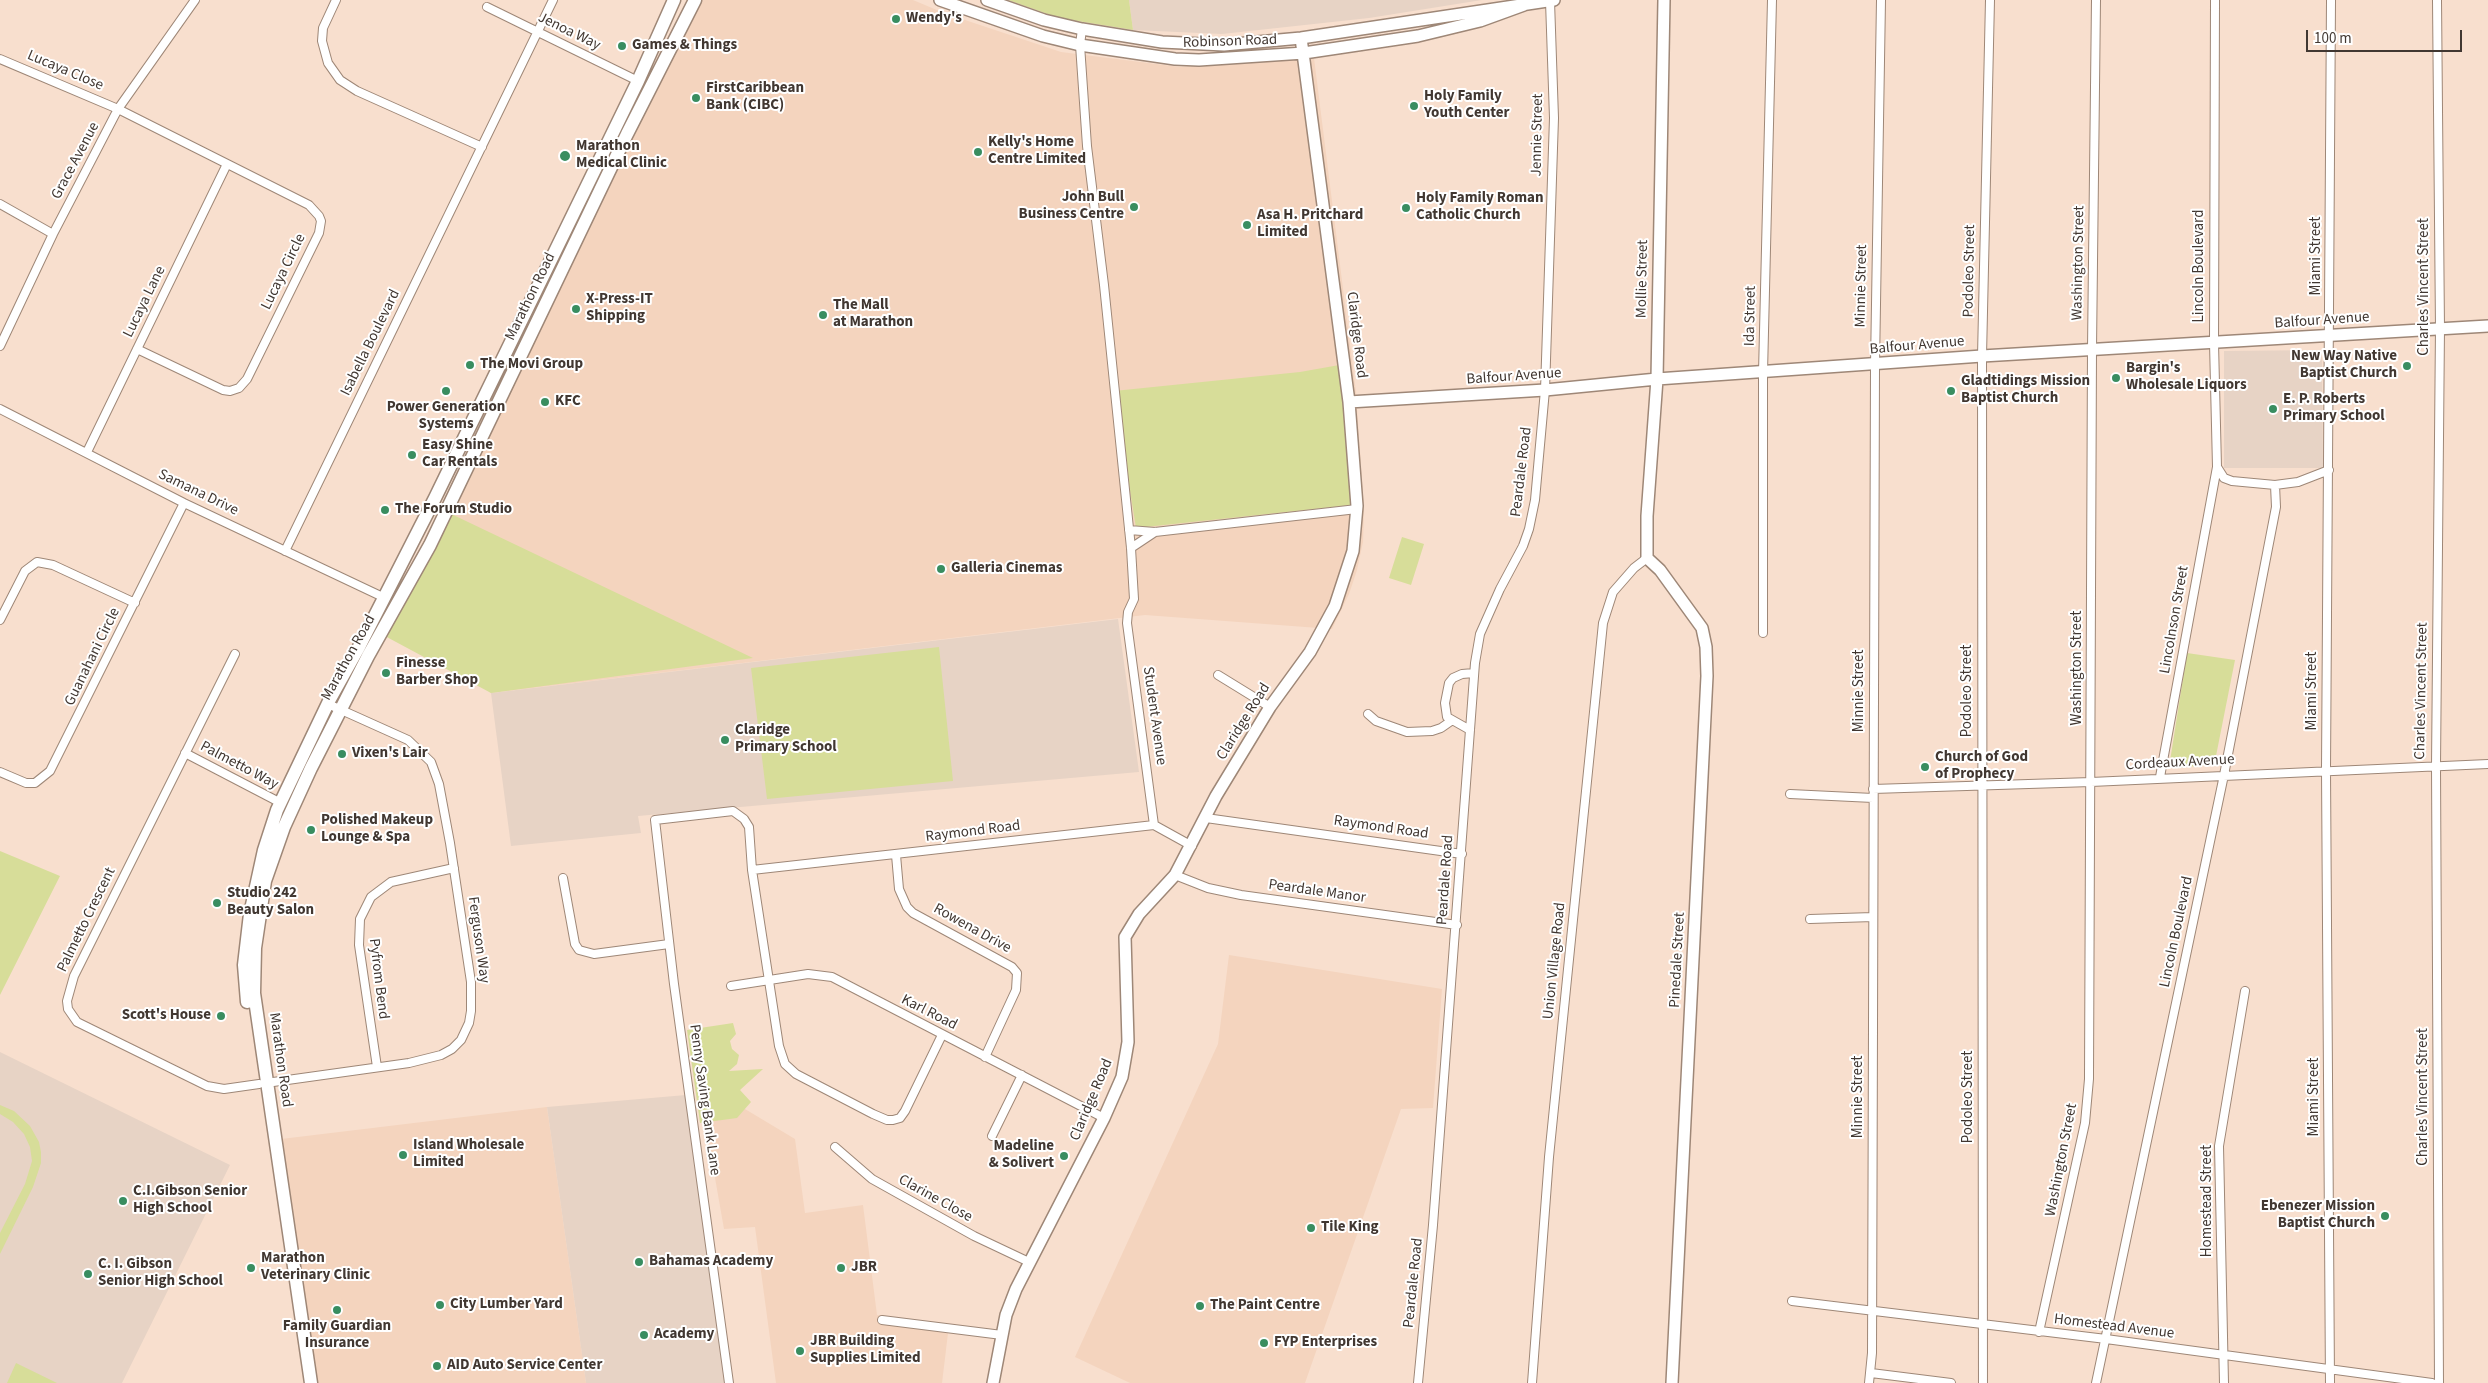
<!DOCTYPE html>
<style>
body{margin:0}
#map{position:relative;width:2488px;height:1383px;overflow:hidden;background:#f8dfce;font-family:"Source Sans 3",sans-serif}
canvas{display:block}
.scale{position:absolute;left:2306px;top:30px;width:156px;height:22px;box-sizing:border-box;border:2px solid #413731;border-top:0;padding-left:6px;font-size:15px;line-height:18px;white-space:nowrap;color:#413731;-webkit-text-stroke:4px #fff;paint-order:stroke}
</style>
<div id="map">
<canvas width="2488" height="1383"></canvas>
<div class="scale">100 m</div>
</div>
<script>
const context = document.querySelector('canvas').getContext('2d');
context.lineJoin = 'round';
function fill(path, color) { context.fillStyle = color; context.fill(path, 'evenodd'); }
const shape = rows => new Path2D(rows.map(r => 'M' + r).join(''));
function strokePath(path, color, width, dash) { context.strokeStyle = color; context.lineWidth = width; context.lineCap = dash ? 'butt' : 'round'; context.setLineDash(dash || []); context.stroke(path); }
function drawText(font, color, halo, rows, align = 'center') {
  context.font = font + ' "Source Sans 3",sans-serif'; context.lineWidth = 4; context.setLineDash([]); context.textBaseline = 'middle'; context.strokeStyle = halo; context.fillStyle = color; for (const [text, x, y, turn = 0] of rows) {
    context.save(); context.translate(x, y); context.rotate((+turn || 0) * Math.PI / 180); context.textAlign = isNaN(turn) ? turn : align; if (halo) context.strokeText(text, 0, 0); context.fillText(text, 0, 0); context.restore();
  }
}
fill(shape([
 [697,0,913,0,944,13,1061,52,1180,67,1314,58,1356,392,1364,510,1363,542,1357,570,1349,594,1332,629,1145,615,490,693,432,527],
 [1229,955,1442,989,1433,1108,1401,1109,1305,1383,1130,1383,1075,1357,1218,1044],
 [740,1106,795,1139,805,1213,863,1205,877,1315,949,1325,942,1383,776,1383,755,1227,724,1229,705,1121],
 [547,1107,586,1383,312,1383,281,1139]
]), '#f4d4be');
fill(shape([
 [1129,0,1482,0,1369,18,1222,34,1133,30],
 [2322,350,2323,468,2224,468,2224,351],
 [1118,619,1139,772,638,816,641,833,511,846,491,693],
 [0,1052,230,1165,122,1383,0,1383],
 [686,1095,725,1383,586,1383,547,1107]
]), '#e7d3c5');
fill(shape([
 [1008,0,1129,0,1133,30,1059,18],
 [1345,364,1352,505,1136,528,1114,391,1300,372],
 [445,511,753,658,491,693,383,635],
 [1402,537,1424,544,1411,585,1389,578],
 [939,647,953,781,767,799,751,668],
 [2187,653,2235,660,2215,761,2210,765,2174,768,2170,761],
 [0,851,60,876,0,995],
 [733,1023,736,1034,730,1041,732,1049,739,1055,737,1064,729,1071,763,1069,740,1090,751,1102,737,1118,700,1123,687,1030],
 [0,1105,14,1111,30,1126,39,1142,41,1152,41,1163,33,1187,0,1254,0,1233,25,1184,32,1161,30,1147,24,1134,13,1122,0,1114],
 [16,1363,57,1383,7,1383]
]), '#d7dd99');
const street = shape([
 [336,0,323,28,322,41,328,63,340,80,357,91,482,147],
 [2437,0,2440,328,2436,766,2439,1383],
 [487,7,638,81],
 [1082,29,1080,45,1087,146,1104,285,1131,548,1134,599,1128,612,1127,623,1154,825],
 [0,59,118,109,309,205,319,216,321,221,319,233,247,379,239,388,230,391,223,390,137,349],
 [0,204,53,234],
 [0,346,53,234,118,109,195,0],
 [0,409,184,503,385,598],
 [87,452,227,164],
 [2275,485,2298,482,2329,470],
 [1129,530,1155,532,1357,509],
 [1131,548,1155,532],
 [285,551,553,0],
 [0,620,25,571,37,562,53,565,135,603],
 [1763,633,1763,373,1772,0],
 [235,654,74,976,67,1001,68,1009,77,1022,207,1086,224,1089,259,1084],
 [1218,675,1270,707],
 [1368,714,1376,721,1407,732,1432,731,1441,728,1451,721],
 [1470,730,1447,717,1445,703,1449,683,1453,678,1462,674,1474,673],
 [185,753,281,803],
 [0,772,26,783,35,783,50,771,184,503],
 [2160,777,2217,467],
 [1873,789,2091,782,2488,764],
 [1790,794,1873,798],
 [1206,818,1462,854],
 [896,855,899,889,907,907,913,913,1012,967,1017,973,1016,990,985,1057],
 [752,870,1154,825,1192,846],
 [1175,875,1208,888,1241,895,1457,925],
 [563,878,575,944,579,950,594,954,669,944],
 [1810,919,1873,917],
 [731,986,808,974,832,977,1104,1118],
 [377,1067,359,945,360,919,371,897,391,882,454,868],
 [266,1083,409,1063,441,1055,452,1049,461,1040,469,1023,471,1011,471,982,450,843,439,784,431,762,408,740,328,704],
 [992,1136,1022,1075],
 [835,1147,872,1179,974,1236,1029,1262],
 [1792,1301,2106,1339,2432,1383],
 [882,1320,1002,1335],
 [2039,1332,2085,1123,2089,1079,2092,349,2096,0],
 [1871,1373,1951,1383],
 [729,1383,674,984,655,820,733,811,744,819,749,827,752,870,779,1046,785,1064,796,1074,873,1114,887,1120,893,1120,900,1118,905,1111,942,1035],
 [1418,1383,1433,1225,1475,663,1480,634,1500,589,1523,546,1529,529,1535,500,1545,390,1554,118,1550,1],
 [1532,1383,1549,1157,1603,623,1613,592,1634,568,1647,558],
 [1869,1383,1872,1353,1875,365,1881,0],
 [1983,1383,1982,356,1990,0],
 [2096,1383,2224,775,2276,507,2275,485,2232,481,2224,478,2217,467,2214,343,2215,0],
 [2224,1383,2219,1146,2245,991],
 [2330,1383,2326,771,2331,0]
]);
const secondary = shape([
 [940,0,1043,36,1080,45,1175,59,1199,60,1304,53,1418,36,1480,21,1524,5],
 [987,0,1044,20,1082,29,1162,42,1224,45,1301,38,1554,0],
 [1664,0,1657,379,1647,516,1647,558,1660,570,1702,628,1706,647,1707,676,1672,1383],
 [1349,402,1545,390,1657,379,1982,356,2488,326],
 [993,1383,1006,1315,1016,1289,1104,1118,1122,1077,1128,1042,1125,937,1139,914,1175,875,1216,796,1270,707,1310,652,1335,606,1353,551,1357,506,1349,402,1301,38]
]);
const primary = shape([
 [247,1002,244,965,250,914,264,850,277,810,330,699,359,647,435,498,638,81,674,0],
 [311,1383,254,993,255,948,265,881,284,827,311,768,368,656,430,545,627,134,695,0]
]);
strokePath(street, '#9e8777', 10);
strokePath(secondary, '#9e8777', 14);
strokePath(primary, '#9e8777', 15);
strokePath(street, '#fff', 8);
strokePath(secondary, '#fff', 11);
strokePath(primary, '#fff', 12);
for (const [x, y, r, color] of [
 [896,19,5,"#398d60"],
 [622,46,5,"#398d60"],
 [696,98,5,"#398d60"],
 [1414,106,5,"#398d60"],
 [978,152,5,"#398d60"],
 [565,156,6,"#398d60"],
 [1134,207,5,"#398d60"],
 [1406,208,5,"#398d60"],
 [1247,225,5,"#398d60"],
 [576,309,5,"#398d60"],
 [823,315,5,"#398d60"],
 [470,365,5,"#398d60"],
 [2407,366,5,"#398d60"],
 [2116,378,5,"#398d60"],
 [446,391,5,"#398d60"],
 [1951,391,5,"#398d60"],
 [545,402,5,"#398d60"],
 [2273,409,5,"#398d60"],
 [412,455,5,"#398d60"],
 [385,510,5,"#398d60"],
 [941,569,5,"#398d60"],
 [386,673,5,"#398d60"],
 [725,740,5,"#398d60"],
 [342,754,5,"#398d60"],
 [1925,767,5,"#398d60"],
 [311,830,5,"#398d60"],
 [217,903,5,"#398d60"],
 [221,1016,5,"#398d60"],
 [403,1155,5,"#398d60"],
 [1064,1156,5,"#398d60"],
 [123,1201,5,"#398d60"],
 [2385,1216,5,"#398d60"],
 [1311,1228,5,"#398d60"],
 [639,1262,5,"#398d60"],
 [251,1268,5,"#398d60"],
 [841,1268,5,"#398d60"],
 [88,1274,5,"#398d60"],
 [440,1305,5,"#398d60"],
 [1200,1306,5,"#398d60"],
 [337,1310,5,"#398d60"],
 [644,1335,5,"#398d60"],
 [1264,1343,5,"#398d60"],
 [800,1351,5,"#398d60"],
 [437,1366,5,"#398d60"]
]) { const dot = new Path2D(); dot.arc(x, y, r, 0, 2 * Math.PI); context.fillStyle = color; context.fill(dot); strokePath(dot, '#fff', 2); }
drawText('bold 15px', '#413731', '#fff', [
 ["Wendy's",906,19],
 ["Games & Things",632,46],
 ["FirstCaribbean",706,89],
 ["Bank (CIBC)",706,106],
 ["Holy Family",1424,97],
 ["Youth Center",1424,114],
 ["Kelly's Home",988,143],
 ["Centre Limited",988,160],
 ["Marathon",576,147],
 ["Medical Clinic",576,164],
 ["John Bull",1124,198,"right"],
 ["Business Centre",1124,215,"right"],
 ["Holy Family Roman",1416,199],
 ["Catholic Church",1416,216],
 ["Asa H. Pritchard",1257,216],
 ["Limited",1257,233],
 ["X-Press-IT",586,300],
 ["Shipping",586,317],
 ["The Mall",833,306],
 ["at Marathon",833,323],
 ["New Way Native",2397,357,"right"],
 ["Baptist Church",2397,374,"right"],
 ["The Movi Group",480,365],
 ["Bargin's",2126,369],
 ["Wholesale Liquors",2126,386],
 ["Gladtidings Mission",1961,382],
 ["Baptist Church",1961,399],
 ["E. P. Roberts",2283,400],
 ["Primary School",2283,417],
 ["KFC",555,402],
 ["Power Generation",446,408,"center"],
 ["Systems",446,425,"center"],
 ["Easy Shine",422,446],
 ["Car Rentals",422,463],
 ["The Forum Studio",395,510],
 ["Galleria Cinemas",951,569],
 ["Finesse",396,664],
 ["Barber Shop",396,681],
 ["Claridge",735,731],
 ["Primary School",735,748],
 ["Vixen's Lair",352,754],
 ["Church of God",1935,758],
 ["of Prophecy",1935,775],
 ["Polished Makeup",321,821],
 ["Lounge & Spa",321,838],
 ["Studio 242",227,894],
 ["Beauty Salon",227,911],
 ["Scott's House",211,1016,"right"],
 ["Island Wholesale",413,1146],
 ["Limited",413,1163],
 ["Madeline",1054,1147,"right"],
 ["& Solivert",1054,1164,"right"],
 ["C.I.Gibson Senior",133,1192],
 ["High School",133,1209],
 ["Ebenezer Mission",2375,1207,"right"],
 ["Baptist Church",2375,1224,"right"],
 ["Tile King",1321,1228],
 ["Marathon",261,1259],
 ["Veterinary Clinic",261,1276],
 ["Bahamas Academy",649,1262],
 ["C. I. Gibson",98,1265],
 ["Senior High School",98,1282],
 ["JBR",851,1268],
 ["City Lumber Yard",450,1305],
 ["The Paint Centre",1210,1306],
 ["Family Guardian",337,1327,"center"],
 ["Insurance",337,1344,"center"],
 ["Academy",654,1335],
 ["JBR Building",810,1342],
 ["Supplies Limited",810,1359],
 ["FYP Enterprises",1274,1343],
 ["AID Auto Service Center",447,1366]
], 'left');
drawText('15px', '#413731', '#fff', [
 ["Jenoa Way",569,32,26],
 ["Robinson Road",1230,42,-2],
 ["Lucaya Close",65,71,23],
 ["Jennie Street",1538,135,-89],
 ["Grace Avenue",76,161,-62],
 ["Miami Street",2317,256,-90],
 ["Washington Street",2079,263,-89],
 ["Lincoln Boulevard",2200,266,-90],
 ["Podoleo Street",1970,271,-89],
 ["Lucaya Circle",284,272,-64],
 ["Mollie Street",1643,279,-89],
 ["Minnie Street",1862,286,-89],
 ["Charles Vincent Street",2425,287,-90],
 ["Marathon Road",531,297,-64],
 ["Lucaya Lane",145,302,-64],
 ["Ida Street",1751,316,-89],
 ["Balfour Avenue",2322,321,-4],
 ["Claridge Road",1356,335,83],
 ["Isabella Boulevard",371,343,-64],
 ["Balfour Avenue",1917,346,-5],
 ["Balfour Avenue",1514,377,-4],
 ["Peardale Road",1522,472,-83],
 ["Samana Drive",198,493,26],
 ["Lincolnson Street",2175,620,-80],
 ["Guanahani Circle",93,657,-64],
 ["Marathon Road",349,658,-61],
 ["Washington Street",2078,668,-90],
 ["Minnie Street",1860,691,-90],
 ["Podoleo Street",1968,691,-90],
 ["Miami Street",2313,691,-90],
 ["Charles Vincent Street",2422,691,-89],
 ["Student Avenue",1154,716,82],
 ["Claridge Road",1244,722,-58],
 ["Cordeaux Avenue",2180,763,-3],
 ["Palmetto Way",239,766,28],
 ["Raymond Road",1381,828,8],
 ["Raymond Road",973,832,-7],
 ["Peardale Road",1446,880,-86],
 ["Peardale Manor",1317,892,8],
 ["Palmetto Crescent",87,920,-64],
 ["Rowena Drive",972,929,29],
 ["Lincoln Boulevard",2177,932,-78],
 ["Ferguson Way",478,940,82],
 ["Pinedale Street",1678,960,-87],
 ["Union Village Road",1555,961,-84],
 ["Pyfrom Bend",378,979,83],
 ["Karl Road",929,1013,27],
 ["Marathon Road",280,1060,82],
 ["Minnie Street",1859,1097,-90],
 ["Podoleo Street",1969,1097,-90],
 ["Miami Street",2315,1097,-90],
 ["Charles Vincent Street",2424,1097,-90],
 ["Penny Saving Bank Lane",704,1100,82],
 ["Claridge Road",1092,1100,-67],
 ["Washington Street",2062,1160,-79],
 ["Clarine Close",935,1199,29],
 ["Homestead Street",2208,1201,-90],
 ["Peardale Road",1414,1283,-84],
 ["Homestead Avenue",2114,1327,7]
]);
</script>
